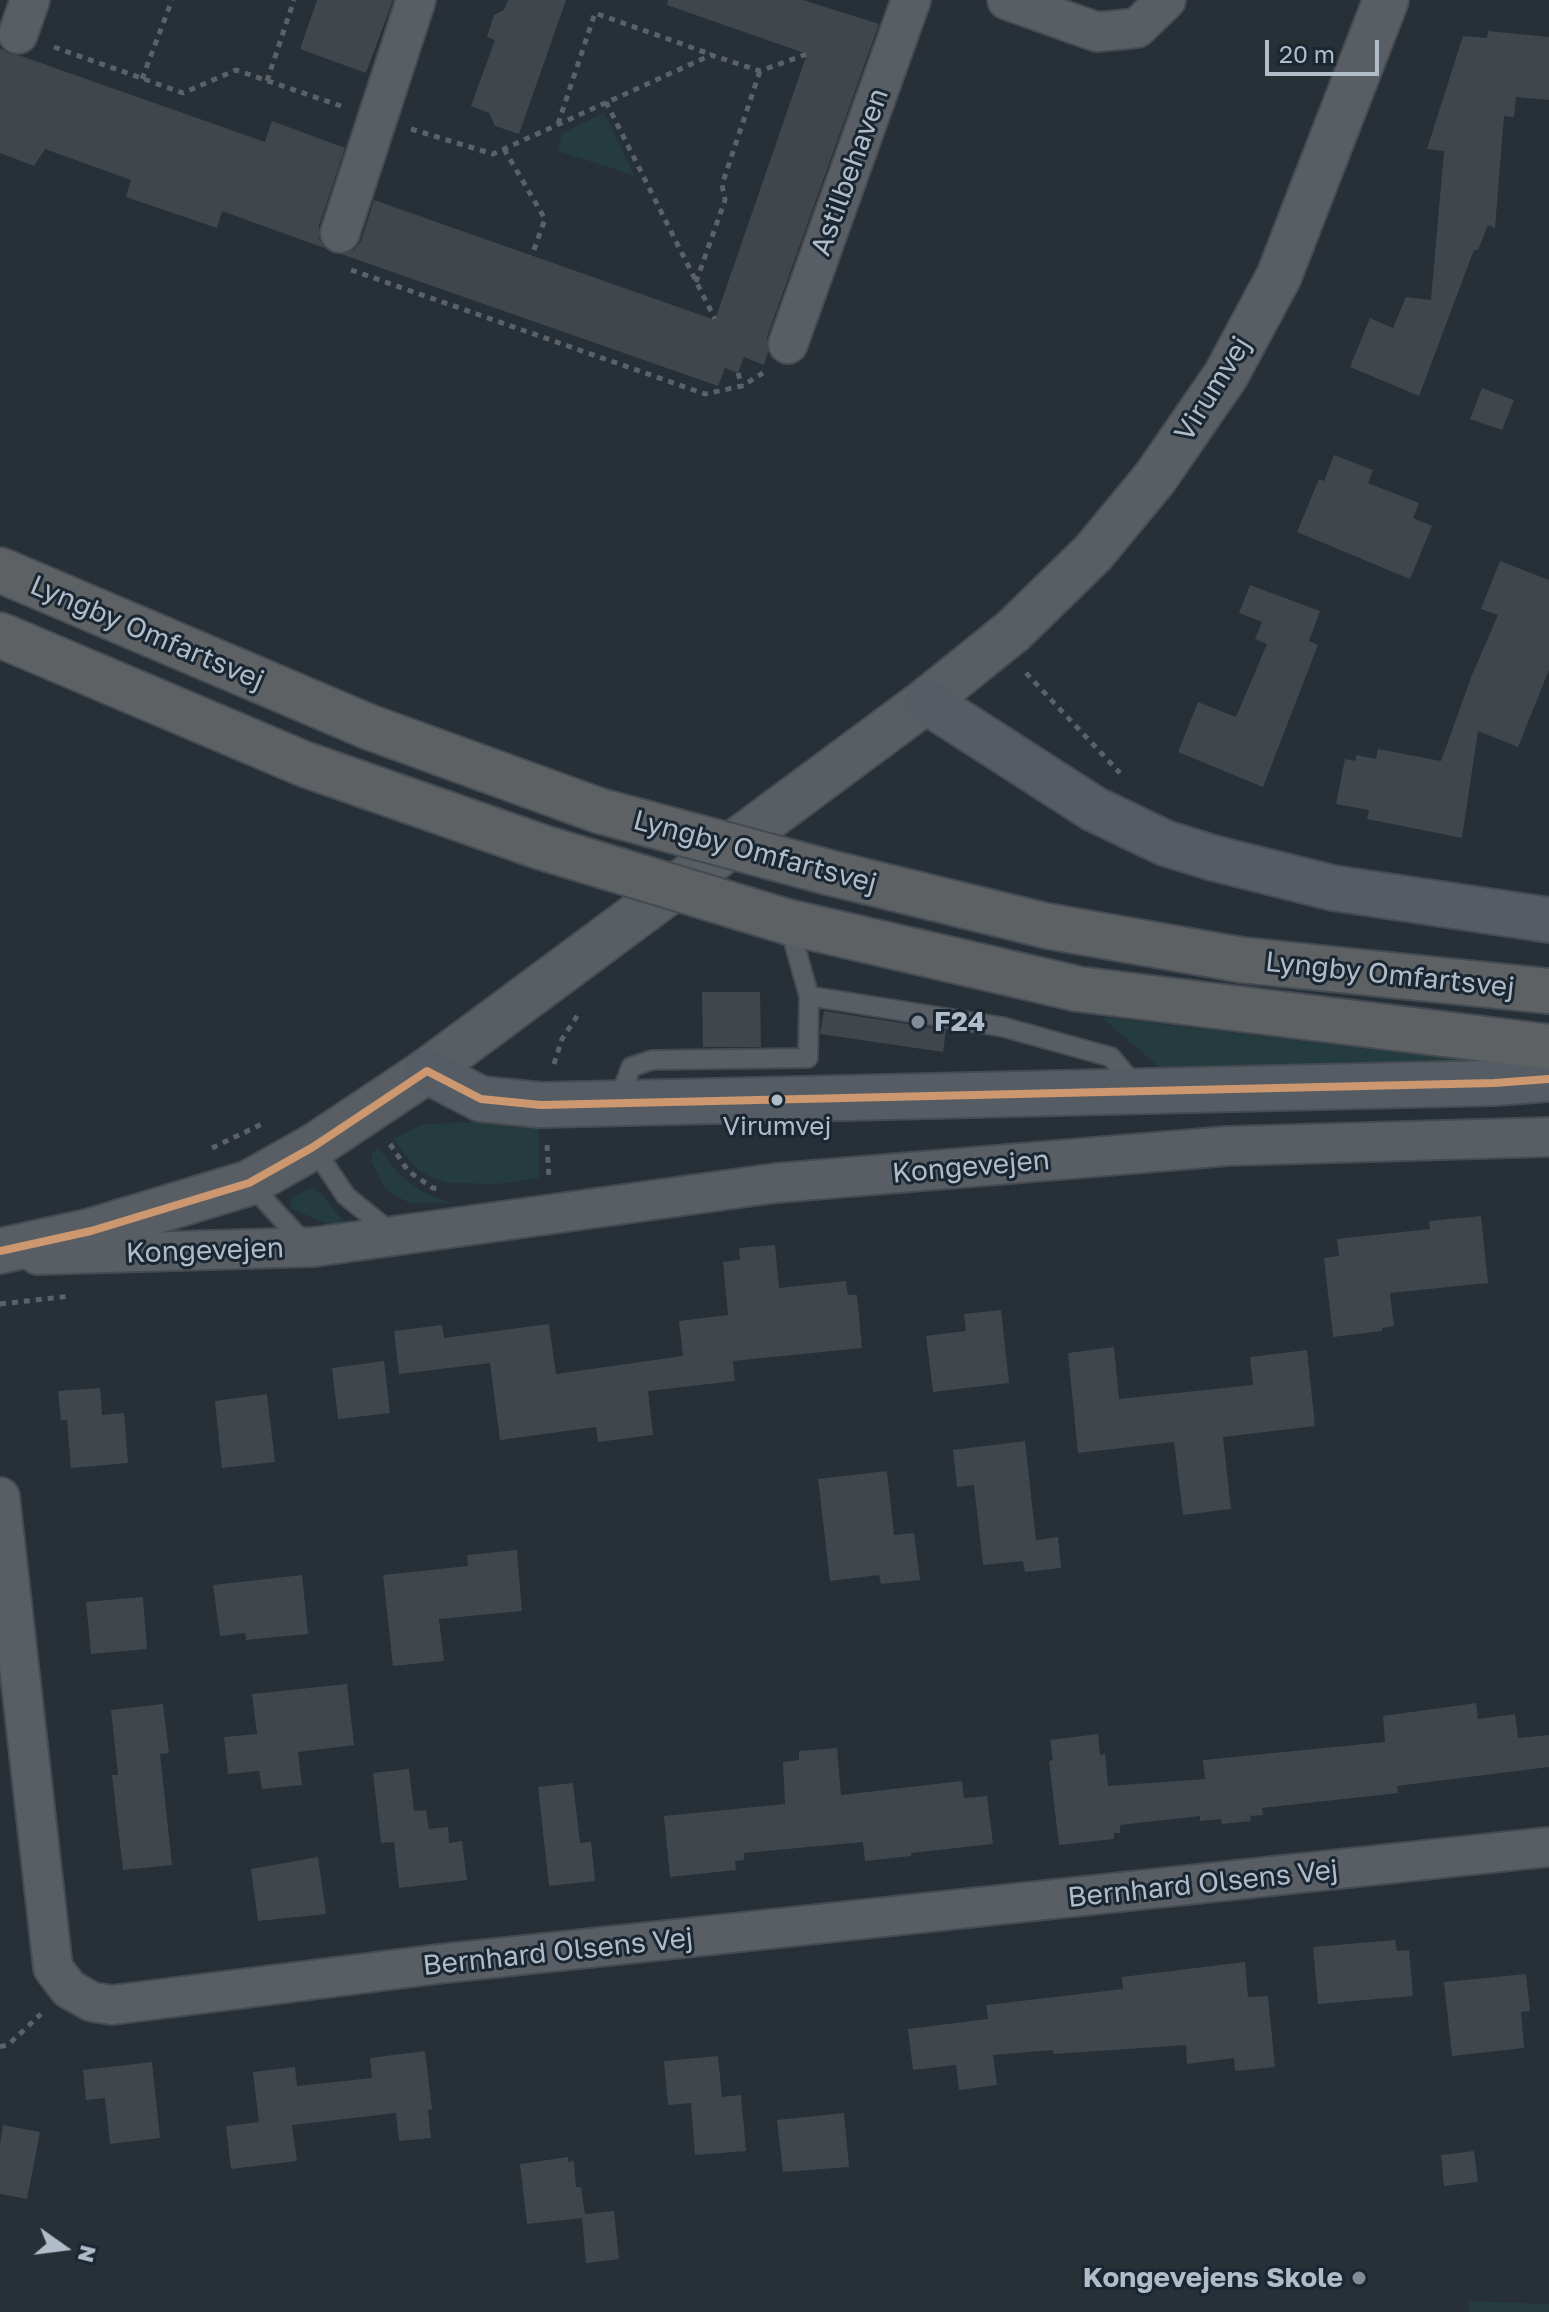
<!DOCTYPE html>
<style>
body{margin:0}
#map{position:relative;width:1549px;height:2312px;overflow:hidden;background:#272f37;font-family:"Golos Text",sans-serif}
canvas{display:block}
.north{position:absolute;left:24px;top:2208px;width:80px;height:80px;-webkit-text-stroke:6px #1a2732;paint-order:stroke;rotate:104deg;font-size:22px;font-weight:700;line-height:32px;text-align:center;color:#b0bdc9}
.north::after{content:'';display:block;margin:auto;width:28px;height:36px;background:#b0bdc9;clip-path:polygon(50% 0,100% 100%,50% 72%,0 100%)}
.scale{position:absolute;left:1265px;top:40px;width:114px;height:36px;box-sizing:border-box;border:4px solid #b0bdc9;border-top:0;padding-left:10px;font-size:24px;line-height:28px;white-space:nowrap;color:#b0bdc9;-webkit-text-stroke:6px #1a2732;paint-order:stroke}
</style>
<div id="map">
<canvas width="1549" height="2312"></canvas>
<div class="north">N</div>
<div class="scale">20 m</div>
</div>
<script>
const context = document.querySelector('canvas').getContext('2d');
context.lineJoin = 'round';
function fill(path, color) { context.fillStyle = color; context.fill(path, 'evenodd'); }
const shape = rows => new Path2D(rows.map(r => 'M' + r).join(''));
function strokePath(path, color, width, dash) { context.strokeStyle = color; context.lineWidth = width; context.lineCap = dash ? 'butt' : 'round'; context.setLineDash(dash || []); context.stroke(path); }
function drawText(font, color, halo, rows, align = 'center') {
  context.font = font + ' "Golos Text",sans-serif'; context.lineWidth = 6; context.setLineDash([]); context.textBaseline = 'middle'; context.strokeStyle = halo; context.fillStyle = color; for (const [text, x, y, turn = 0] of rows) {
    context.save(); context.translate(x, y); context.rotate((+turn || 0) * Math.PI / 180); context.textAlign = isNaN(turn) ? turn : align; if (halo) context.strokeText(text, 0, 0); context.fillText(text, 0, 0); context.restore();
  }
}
fill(shape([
 [604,113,635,176,558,151,562,133],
 [1101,1017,1536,1069,1174,1072,1157,1065],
 [539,1120,539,1178,497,1184,446,1183,428,1176,418,1170,393,1139,423,1124],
 [378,1147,397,1172,410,1183,423,1192,451,1203,409,1203,386,1190,371,1161,372,1153],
 [312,1187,321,1193,348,1227,341,1230,292,1209,290,1198],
 [1469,2301,1549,2304,1549,2312,1469,2312]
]), '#243c3d');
fill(shape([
 [317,0,393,0,366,73,300,49],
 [508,0,566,0,519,134,495,126,489,113,471,106,495,40,487,37,494,15,504,10],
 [668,0,803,0,879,24,767,337,768,352,764,365,744,357,738,373,725,368,718,386,341,254,354,250,361,241,374,200,715,320,807,54,667,5],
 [1488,31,1549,37,1549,100,1516,97,1514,117,1504,116,1495,228,1488,225,1478,250,1474,250,1419,396,1350,367,1370,318,1393,328,1406,297,1431,300,1444,151,1427,149,1463,36,1487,38],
 [0,48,10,54,21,56,265,142,272,121,345,148,319,226,319,238,324,248,222,211,217,228,126,197,131,180,45,149,34,166,0,153],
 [1482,388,1514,400,1502,430,1470,419],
 [1334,455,1373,470,1368,483,1419,503,1413,518,1432,526,1410,579,1297,532,1319,479,1324,481],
 [1500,561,1549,580,1549,670,1518,747,1478,731,1462,838,1367,819,1369,810,1336,804,1345,759,1356,761,1356,755,1376,759,1378,749,1441,761,1472,675,1498,615,1481,609],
 [1250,585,1320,611,1309,641,1318,645,1263,787,1178,752,1198,702,1236,717,1267,644,1255,639,1262,622,1239,613],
 [702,992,760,992,761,1047,703,1047],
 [824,1011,946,1030,943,1052,820,1034],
 [1481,1216,1488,1283,1390,1293,1394,1326,1382,1328,1382,1331,1333,1337,1324,1258,1339,1256,1337,1239,1430,1229,1429,1221],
 [775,1245,779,1288,846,1281,848,1295,857,1295,862,1348,733,1361,735,1381,648,1391,653,1435,598,1442,596,1427,500,1440,490,1363,399,1374,394,1331,442,1325,444,1338,549,1324,556,1374,683,1356,679,1321,728,1315,723,1262,740,1260,739,1248],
 [1001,1310,1009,1383,933,1392,926,1336,966,1331,964,1314],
 [1114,1347,1119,1399,1253,1385,1250,1357,1307,1350,1315,1426,1223,1437,1231,1509,1183,1515,1174,1442,1078,1453,1068,1353],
 [384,1361,390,1413,338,1419,332,1368],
 [100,1388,102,1415,124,1413,128,1463,71,1468,67,1420,61,1420,58,1391],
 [267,1394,275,1462,222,1468,215,1401],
 [1025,1441,1036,1540,1058,1537,1061,1568,1025,1572,1023,1561,983,1565,974,1485,957,1487,953,1450],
 [887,1471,894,1535,914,1533,920,1580,881,1584,879,1575,830,1581,818,1479],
 [517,1550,522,1611,439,1619,444,1661,393,1666,383,1575,468,1566,467,1555],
 [302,1575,308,1634,246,1640,245,1633,220,1636,213,1585],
 [143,1597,147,1649,91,1654,86,1602],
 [347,1684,354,1745,298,1752,302,1785,262,1789,259,1771,228,1774,224,1737,257,1734,252,1694],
 [1476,1703,1478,1719,1515,1714,1518,1738,1549,1735,1549,1767,1397,1786,1398,1793,1262,1808,1263,1815,1250,1816,1251,1821,1222,1824,1221,1819,1200,1821,1200,1816,1120,1825,1120,1833,1114,1833,1114,1839,1059,1845,1049,1761,1053,1760,1050,1740,1098,1734,1100,1755,1105,1754,1108,1786,1205,1779,1203,1760,1385,1742,1383,1716],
 [163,1704,169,1753,160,1754,172,1865,123,1870,112,1775,118,1775,111,1710],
 [837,1748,841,1795,962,1781,964,1798,987,1796,993,1844,911,1853,911,1856,865,1861,863,1842,744,1853,744,1860,735,1861,736,1870,670,1877,664,1816,785,1804,783,1762,799,1760,799,1751],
 [409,1769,414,1811,426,1810,429,1829,448,1827,449,1843,462,1841,467,1880,399,1888,394,1842,381,1843,373,1773],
 [573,1783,580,1843,591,1842,595,1881,549,1886,538,1787],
 [318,1857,326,1914,258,1921,251,1869],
 [1395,1940,1397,1951,1409,1950,1413,1996,1318,2004,1313,1947],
 [1245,1962,1248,1997,1268,1996,1275,2067,1235,2071,1234,2058,1187,2064,1186,2045,1054,2054,1053,2050,993,2055,997,2085,959,2090,956,2065,913,2070,908,2029,988,2019,986,2005,1123,1989,1122,1977],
 [1526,1974,1530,2011,1521,2012,1524,2048,1452,2056,1444,1982],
 [425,2051,432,2109,428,2110,431,2138,399,2141,396,2113,292,2125,297,2161,231,2169,226,2126,259,2122,253,2072,295,2067,297,2086,372,2078,370,2058],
 [718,2056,722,2097,741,2095,746,2151,695,2155,691,2103,668,2105,664,2061],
 [152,2062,160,2138,110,2144,105,2098,86,2100,83,2070],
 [844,2113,849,2167,783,2172,777,2120],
 [3,2125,40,2132,27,2199,0,2194,0,2145],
 [1474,2151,1478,2182,1444,2186,1441,2155],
 [568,2157,568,2162,574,2161,576,2187,581,2187,585,2214,614,2211,619,2259,586,2263,582,2218,527,2224,520,2164]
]), '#3f474d');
const service = shape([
 [809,996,1003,1027,1111,1057,1137,1088],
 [618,1103,631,1067,652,1060,808,1058,809,996,789,925],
 [313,1147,346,1196,393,1234],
 [249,1183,295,1233,309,1243]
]);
const minor = shape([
 [1007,0,1097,32,1137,28,1166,0],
 [18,34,30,0],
 [340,233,416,0],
 [788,344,911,0],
 [38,1255,314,1247,776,1183,1168,1151,1228,1146,1549,1137],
 [0,1497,53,1968,69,1989,92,2002,112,2005,438,1964,1549,1847]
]);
const tertiary = shape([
 [0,1251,91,1231,249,1183,313,1147,427,1071,926,701,1013,631,1093,553,1155,478,1226,375,1279,276,1386,0]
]);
const secondary = shape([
 [926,701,1094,809,1165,843,1213,858,1333,888,1549,920],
 [427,1071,481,1099,541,1105,1494,1083,1549,1079]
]);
const motorway = shape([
 [0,570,369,727,600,811],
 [0,635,304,764,541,847],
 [831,873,1047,926,1242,960,1549,991],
 [788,922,1078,989,1549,1047]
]);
strokePath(service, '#464b51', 22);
strokePath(minor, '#464b51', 42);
strokePath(tertiary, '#464b51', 48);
strokePath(secondary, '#464b51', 48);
strokePath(motorway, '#444b52', 48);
strokePath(shape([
 [54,47,183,93,236,70,341,106],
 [142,79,172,0],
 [267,81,294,0],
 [606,102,715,319],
 [558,124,595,13,710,54],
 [411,129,493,154,711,55,760,71,807,54],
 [504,149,545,219,532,255],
 [351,270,705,394,742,386,763,373],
 [696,282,725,200,722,185,760,71],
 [738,373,742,386],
 [1026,673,1120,773],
 [554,1064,562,1039,579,1013],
 [390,1144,408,1171,433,1188,441,1189],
 [547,1145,549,1179],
 [212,1148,264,1123],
 [0,1304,71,1296],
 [0,2047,9,2044,41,2014]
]), '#5a6268', 5, [6, 6]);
strokePath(service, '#585e64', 18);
strokePath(minor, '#585e64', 38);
strokePath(tertiary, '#585e64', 44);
strokePath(secondary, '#565c63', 44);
strokePath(motorway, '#5d6164', 44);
const motorwayBridge = shape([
 [600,811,831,873],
 [541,847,788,922]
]);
strokePath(motorwayBridge, '#444b52', 48, []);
strokePath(motorwayBridge, '#5d6164', 44);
strokePath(shape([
 [0,1251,91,1231,249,1183,313,1147,427,1071,481,1099,541,1105,1494,1083,1549,1079]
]), '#cd976f', 8);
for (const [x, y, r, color] of [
 [918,1022,8,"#808b96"],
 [777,1100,7,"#b0bdc9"],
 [1359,2278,8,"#808b96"]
]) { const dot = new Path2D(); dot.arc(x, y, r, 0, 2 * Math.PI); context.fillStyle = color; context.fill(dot); strokePath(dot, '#1a2732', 3); }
drawText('26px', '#b0bdc9', '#1a2732', [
 ["Virumvej",777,1127]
]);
drawText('28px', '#b0bdc9', '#1a2732', [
 ["Astilbehaven",850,172,-70],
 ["Virumvej",1213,389,-58],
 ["Lyngby Omfartsvej",147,633,23],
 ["Lyngby Omfartsvej",755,852,15],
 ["Lyngby Omfartsvej",1390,975,6],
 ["Kongevejen",971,1167,-5],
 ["Kongevejen",205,1251,-2],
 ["Bernhard Olsens Vej",1203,1884,-6],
 ["Bernhard Olsens Vej",558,1952,-6]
]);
drawText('bold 28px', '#b0bdc9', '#1a2732', [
 ["F24",934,1022],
 ["Kongevejens Skole",1343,2278,"right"]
], 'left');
</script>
